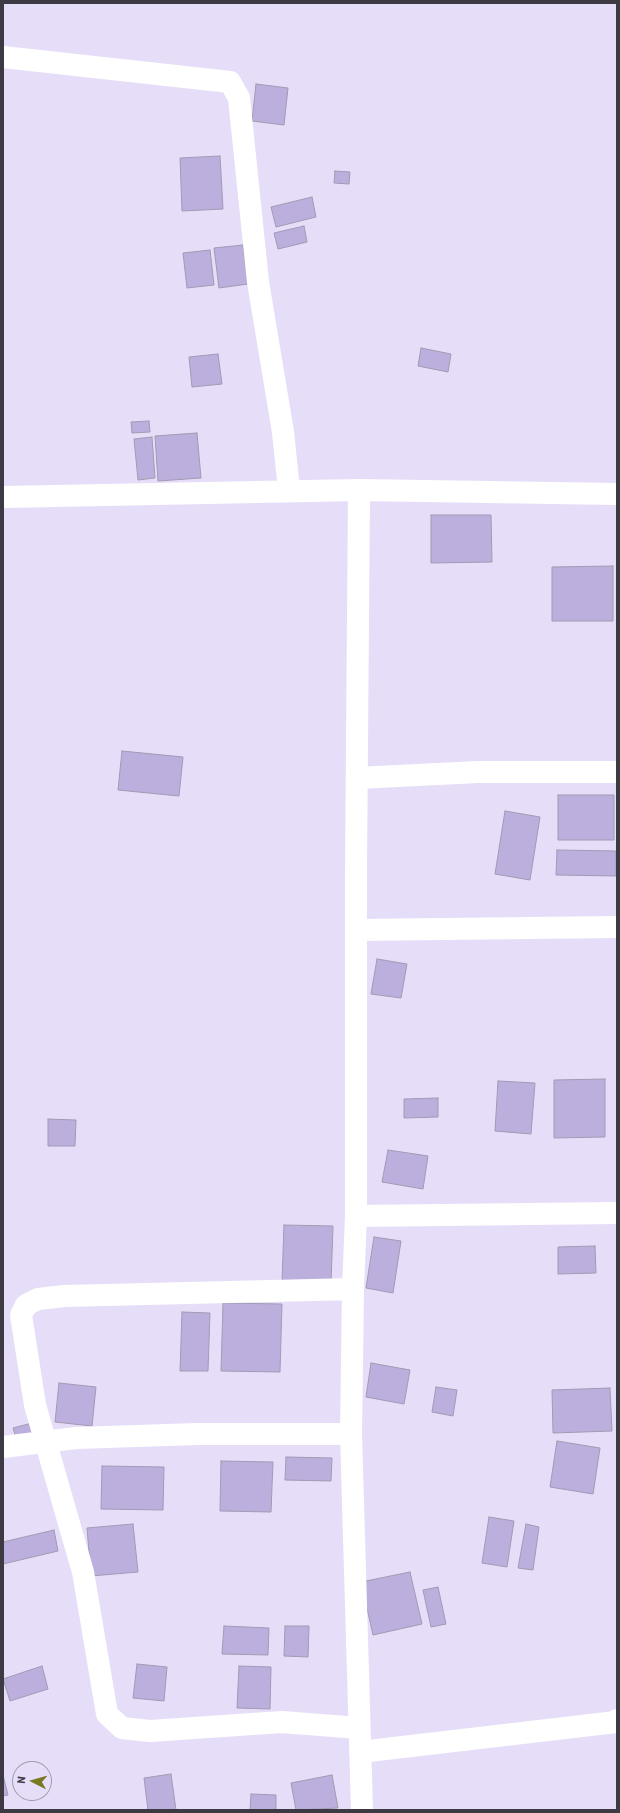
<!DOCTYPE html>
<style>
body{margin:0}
#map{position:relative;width:620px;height:1813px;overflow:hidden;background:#e6def8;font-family:Barlow,sans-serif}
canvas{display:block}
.frame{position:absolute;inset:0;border:4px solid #3d3a44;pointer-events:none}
.north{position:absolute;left:12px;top:1761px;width:40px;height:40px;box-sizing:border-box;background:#e6def8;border:1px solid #a29cb0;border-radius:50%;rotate:276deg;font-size:11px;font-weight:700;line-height:16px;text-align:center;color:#3d3a44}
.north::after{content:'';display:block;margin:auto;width:14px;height:18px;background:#787a22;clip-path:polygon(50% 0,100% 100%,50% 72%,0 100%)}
</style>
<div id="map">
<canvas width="620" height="1813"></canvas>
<div class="frame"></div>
<div class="north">N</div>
</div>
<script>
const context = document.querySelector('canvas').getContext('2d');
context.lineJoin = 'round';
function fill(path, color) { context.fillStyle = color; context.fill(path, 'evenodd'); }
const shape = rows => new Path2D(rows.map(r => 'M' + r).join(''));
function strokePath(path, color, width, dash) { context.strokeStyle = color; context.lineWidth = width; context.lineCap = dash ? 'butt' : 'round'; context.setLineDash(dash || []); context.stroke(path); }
const building = shape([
 [256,84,288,88,284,125,252,121,256,84],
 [220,156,223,209,182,211,180,158,220,156],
 [335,171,350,172,349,184,334,183,335,171],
 [312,197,316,217,276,227,271,207,312,197],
 [304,226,307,242,278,249,274,233,304,226],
 [243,245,248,284,219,288,214,248,243,245],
 [210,250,214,285,187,288,183,253,210,250],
 [421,348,451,354,448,372,418,366,421,348],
 [218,354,222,384,192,387,189,357,218,354],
 [149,421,150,432,132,433,131,422,149,421],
 [197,433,201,478,158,481,155,436,197,433],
 [152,437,155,478,138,480,134,439,152,437],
 [431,515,491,515,492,562,431,563,431,515],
 [613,566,613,621,552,621,552,567,613,566],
 [122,751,183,757,179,796,118,790,122,751],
 [558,795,614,795,614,840,558,840,558,795],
 [505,811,540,817,530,880,495,874,505,811],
 [557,850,616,851,616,876,556,875,557,850],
 [377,959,407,964,401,998,371,994,377,959],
 [605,1079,605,1137,554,1138,554,1080,605,1079],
 [498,1081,535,1083,531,1134,495,1131,498,1081],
 [438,1098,438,1117,404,1118,404,1099,438,1098],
 [48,1119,76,1120,75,1146,48,1146,48,1119],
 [388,1150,428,1156,423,1189,382,1182,388,1150],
 [284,1225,333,1226,331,1284,282,1282,284,1225],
 [374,1237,401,1241,393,1293,366,1288,374,1237],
 [595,1246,596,1273,558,1274,558,1247,595,1246],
 [223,1303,282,1304,280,1372,221,1371,223,1303],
 [182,1312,210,1313,208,1371,180,1371,182,1312],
 [371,1363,410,1370,404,1404,366,1397,371,1363],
 [59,1383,96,1387,92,1426,55,1422,59,1383],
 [436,1387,457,1390,453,1416,432,1412,436,1387],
 [610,1388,612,1431,553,1433,552,1390,610,1388],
 [36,1422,39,1435,17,1441,13,1428,36,1422],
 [557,1441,600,1448,593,1494,550,1487,557,1441],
 [286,1457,332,1458,331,1481,285,1480,286,1457],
 [221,1461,273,1462,271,1512,220,1511,221,1461],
 [102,1466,164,1467,163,1510,101,1509,102,1466],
 [489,1517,514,1521,507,1567,482,1563,489,1517],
 [133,1524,138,1572,91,1576,87,1528,133,1524],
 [526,1524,539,1527,533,1570,518,1568,526,1524],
 [54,1530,58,1551,3,1564,3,1542,54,1530],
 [410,1572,422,1624,373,1635,361,1582,410,1572],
 [438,1587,446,1624,431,1627,423,1590,438,1587],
 [224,1626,269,1628,268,1655,222,1654,224,1626],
 [285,1626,309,1626,308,1657,284,1656,285,1626],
 [137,1664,167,1667,164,1701,133,1698,137,1664],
 [42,1666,48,1689,10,1701,3,1679,42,1666],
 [239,1666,271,1667,270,1709,237,1708,239,1666],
 [171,1774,176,1810,148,1810,144,1778,171,1774],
 [3,1775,8,1795,3,1796,3,1775],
 [332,1775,338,1808,296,1810,291,1783,332,1775],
 [251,1794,276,1795,276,1810,250,1810,251,1794]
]);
fill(building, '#bcafde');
strokePath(building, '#a19ab2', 1);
strokePath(shape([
 [3,57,230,82,239,98,258,282,283,432,289,490],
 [359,490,356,871,356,1216,353,1289,351,1434,362,1810],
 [3,497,359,490,617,494],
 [357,778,478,772,617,772],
 [356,930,617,927],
 [356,1216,617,1213],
 [353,1289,64,1296,38,1299,26,1305,21,1315,35,1405,83,1572,107,1714,122,1728,150,1731,282,1722,359,1728],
 [3,1447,76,1438,197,1434,351,1434],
 [360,1752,616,1722,617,1720]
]), '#fff', 22);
</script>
